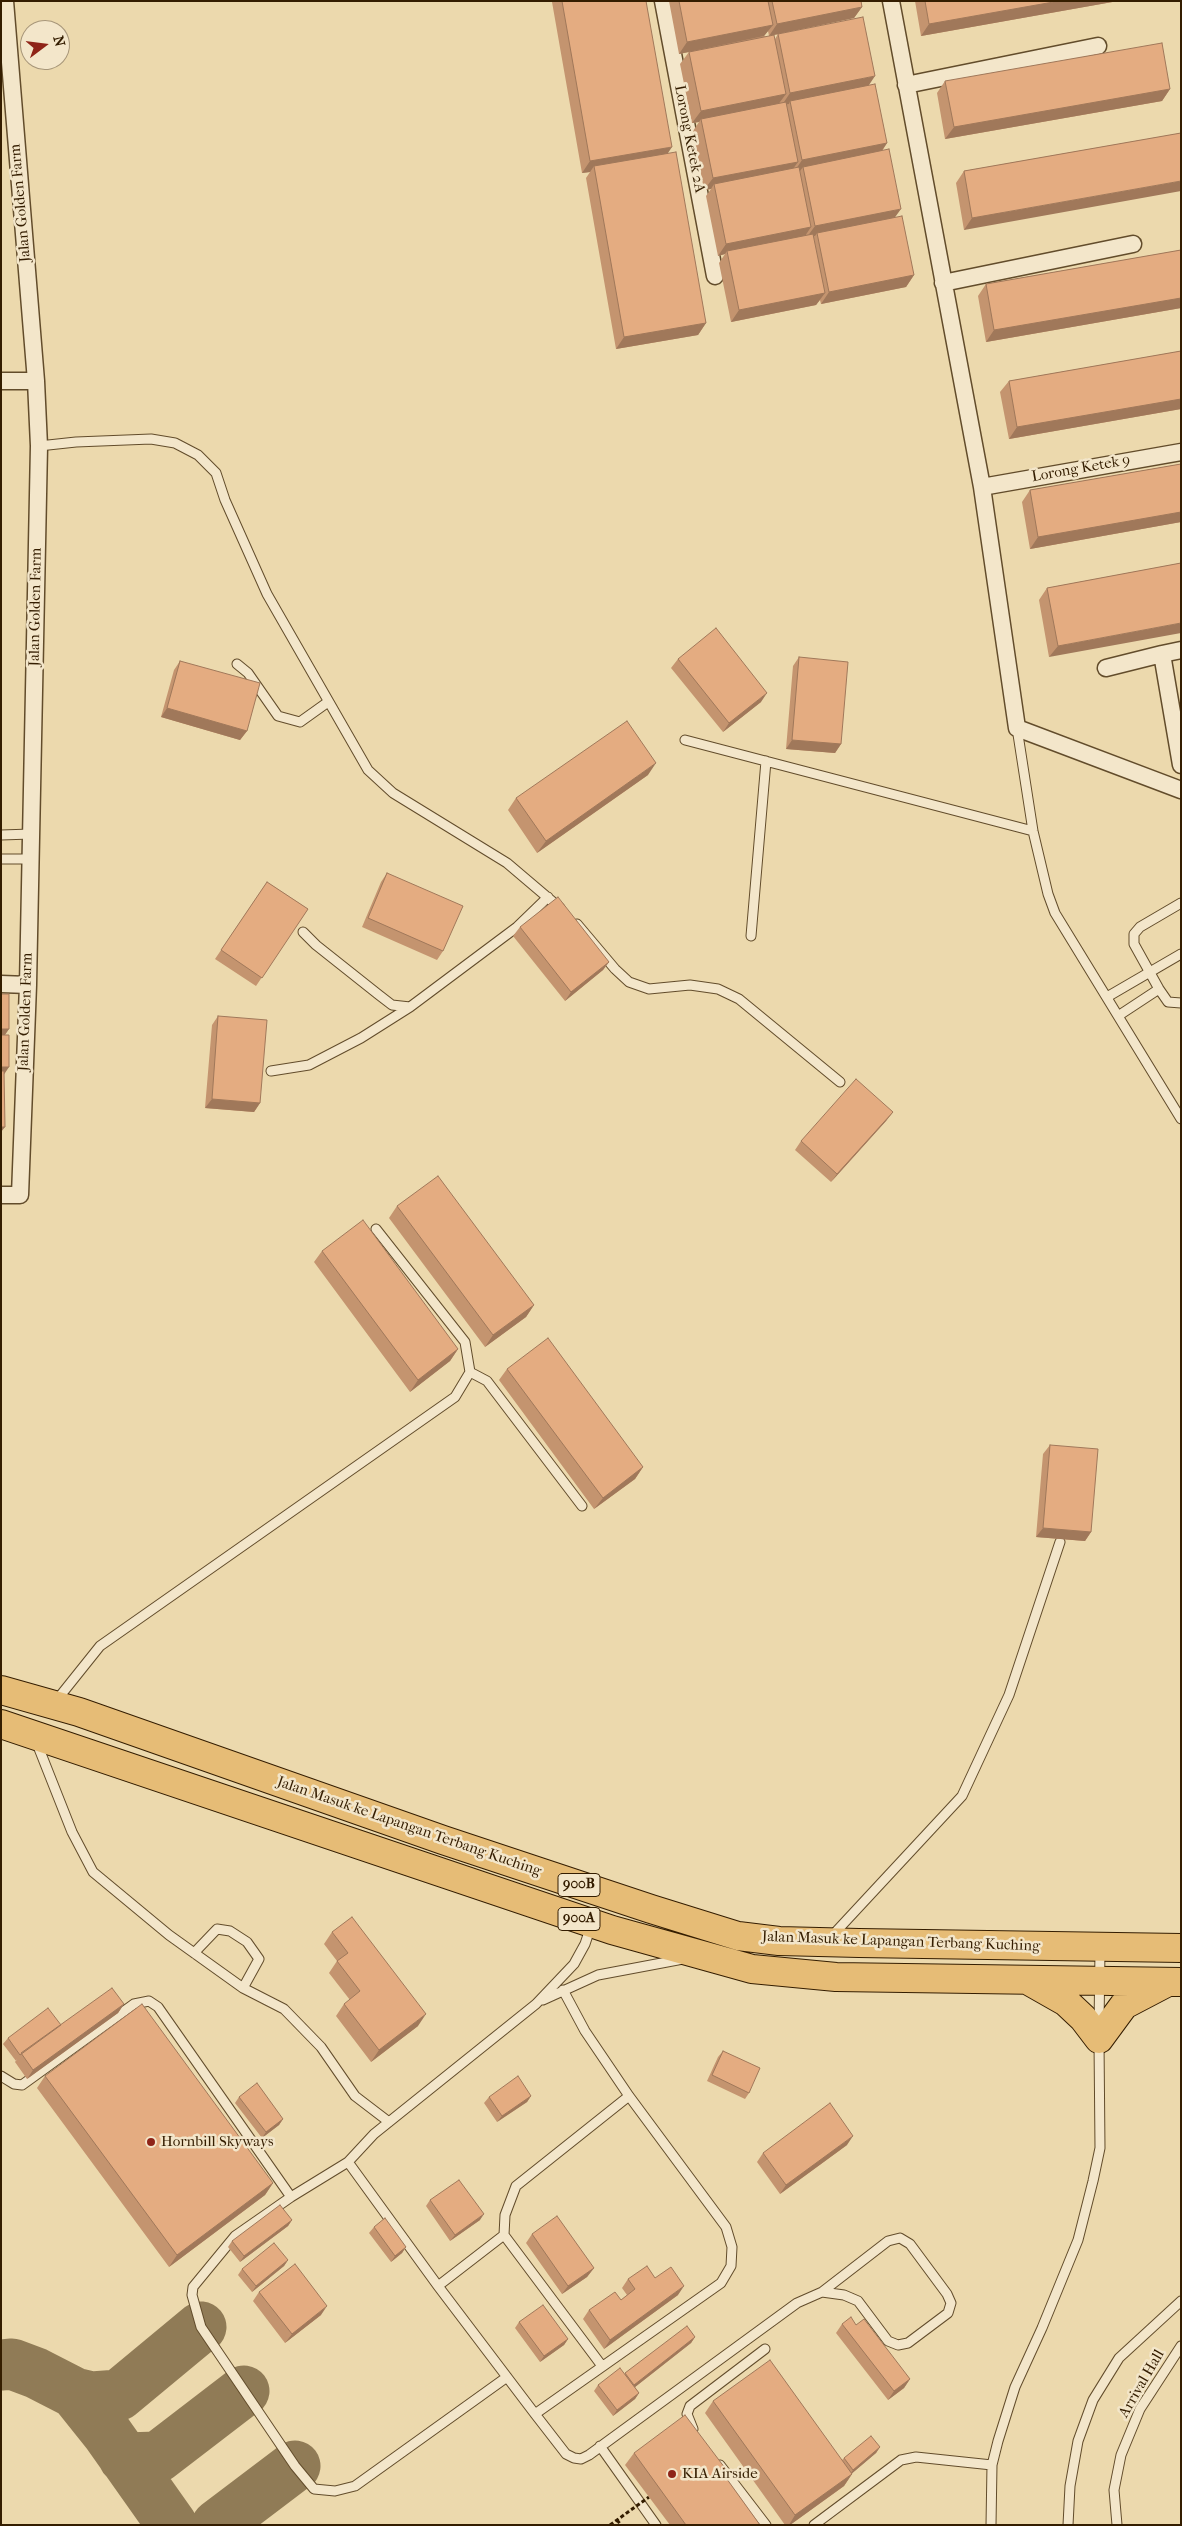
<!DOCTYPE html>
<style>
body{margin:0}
#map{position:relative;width:1182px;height:2526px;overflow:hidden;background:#ecd9ad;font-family:"IM FELL French Canon",serif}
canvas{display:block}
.frame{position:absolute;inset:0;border:2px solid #341d00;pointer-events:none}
.north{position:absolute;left:20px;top:20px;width:50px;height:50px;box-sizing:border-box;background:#f3e6ca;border:1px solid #a79679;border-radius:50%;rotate:75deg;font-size:14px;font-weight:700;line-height:20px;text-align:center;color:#341d00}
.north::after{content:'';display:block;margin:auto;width:18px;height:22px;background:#8f2418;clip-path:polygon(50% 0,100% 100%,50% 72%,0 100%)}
</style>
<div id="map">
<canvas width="1182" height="2526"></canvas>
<div class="frame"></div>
<div class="north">N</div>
</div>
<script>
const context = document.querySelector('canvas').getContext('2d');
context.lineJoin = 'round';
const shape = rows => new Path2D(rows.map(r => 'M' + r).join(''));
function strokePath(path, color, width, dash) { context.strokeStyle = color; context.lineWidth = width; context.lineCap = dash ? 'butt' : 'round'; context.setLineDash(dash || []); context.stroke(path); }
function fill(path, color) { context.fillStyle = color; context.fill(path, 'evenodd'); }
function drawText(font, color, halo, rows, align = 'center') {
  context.font = font + ' "IM FELL French Canon",serif'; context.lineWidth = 5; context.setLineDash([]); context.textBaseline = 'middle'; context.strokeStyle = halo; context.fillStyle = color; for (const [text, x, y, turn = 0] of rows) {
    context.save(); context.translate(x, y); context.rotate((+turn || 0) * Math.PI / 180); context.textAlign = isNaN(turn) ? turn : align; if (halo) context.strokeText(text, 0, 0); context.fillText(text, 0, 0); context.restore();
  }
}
strokePath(shape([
 [1,2365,12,2364,36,2373,75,2393,92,2397,119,2395,201,2327],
 [75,2393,107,2433,172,2525],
 [124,2458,158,2457,244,2391],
 [217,2525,295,2466]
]), '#907b56', 51);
const lane = shape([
 [39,446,76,442,151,439,175,443,198,455,216,473,225,500,267,594,368,770,393,793,507,863,560,908],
 [237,664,248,673,278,716,300,722,328,702],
 [1017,728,1033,831,1048,894,1055,913,1181,1119],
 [685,740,1033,831],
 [1,835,31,834],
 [1,859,30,859],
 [1181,903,1140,927,1134,934,1134,944,1159,989,1168,1002,1181,1003],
 [577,924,615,969,629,982,649,989,690,985,718,989,739,999,840,1082],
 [303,932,316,945,379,995,392,1005,410,1007],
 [751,936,766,761],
 [1107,997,1181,954],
 [1118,1016,1159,989],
 [271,1071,309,1065,361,1038,410,1007,517,927,548,897],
 [470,1372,487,1381,582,1506],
 [56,1701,100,1646,455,1397,470,1372,465,1342,376,1229],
 [36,1741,72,1832,93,1872,169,1935,243,1988,284,2009,321,2047,355,2096,389,2122],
 [831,1937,962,1796,1009,1695,1060,1542],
 [194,1953,217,1929,230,1931,247,1942,259,1959,243,1988],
 [543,2000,598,1975,683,1959],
 [1099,2027,1100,1950],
 [1,2076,14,2084,22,2085,134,2004,149,2001,158,2007,291,2197],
 [348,2162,438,2286,535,2414,566,2454,574,2458,581,2459,589,2455,797,2303,822,2292,888,2241,900,2238,910,2244,947,2294,951,2303,948,2313,908,2343,898,2345,888,2341,858,2301,844,2295,822,2292],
 [438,2286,504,2235],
 [602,2366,504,2235,505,2215,516,2186,629,2096],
 [507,2377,355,2486,335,2491,314,2489,295,2466,201,2327,192,2295,193,2287,235,2236,291,2197,348,2162,374,2134,536,2004,574,1964,585,1944,591,1926],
 [535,2414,721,2283,731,2266,732,2247,726,2227,629,2096,585,2031,563,1990],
 [693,2429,687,2414,690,2406,765,2349],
 [600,2446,656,2525],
 [720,2465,766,2525],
 [814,2525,901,2460,916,2457,992,2465],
 [991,2525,992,2465,998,2441,1015,2387,1042,2328,1078,2240,1093,2181,1100,2148,1099,2042],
 [1068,2525,1070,2486,1078,2441,1093,2400,1119,2358,1181,2301],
 [1117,2525,1114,2490,1121,2455,1140,2409,1181,2346]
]);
const street = shape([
 [663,1,715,276],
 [891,1,982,487,1017,728,1181,790],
 [906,85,1098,46],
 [943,283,1133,244],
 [1,381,36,381],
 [982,487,1181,452],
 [1181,650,1162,654,1181,765],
 [1106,668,1162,654],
 [1,984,28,985],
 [1,1195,20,1195,28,985,39,446,36,381,5,1]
]);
const highway = shape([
 [1,1690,79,1712,443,1840,651,1909,738,1936,779,1941,859,1943,1181,1948],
 [1,1724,612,1930,752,1969,836,1977,1181,1982],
 [1029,1981,1066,2002,1083,2018,1099,2039,1124,2005,1166,1983]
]);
strokePath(lane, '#624c2b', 11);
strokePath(street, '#624c2b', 19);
strokePath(highway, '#341d00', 30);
strokePath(shape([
 [617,2520,621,2525]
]), '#341d00', 3, [4, 2.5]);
strokePath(lane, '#f3e6ca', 9);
strokePath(street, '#f3e6ca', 16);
strokePath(highway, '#e6bc76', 28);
strokePath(shape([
 [610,2525,649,2497]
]), '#341d00', 3, [4, 2.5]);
fill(shape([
 [552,1,646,1,668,153,706,323,698,335,616,349,586,178,590,172,582,173,552,2],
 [669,1,861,1,862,7,854,18,769,36,768,31,764,36,775,39,778,34,869,85,887,143,882,151,895,217,914,275,906,287,821,304,820,300,816,305,731,322,719,263,725,254,718,256,706,196,711,189,704,190,693,131,699,122,692,123,680,64,689,52,679,54],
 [915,1,1118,1,921,36],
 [945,81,1170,89,1162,101,945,139,937,93],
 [1181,133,964,230,956,183,964,171],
 [1181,250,1181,308,986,342,978,296,986,284],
 [1181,351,1181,409,1009,439,1000,392,1009,381],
 [1181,464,1181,522,1030,549,1022,502,1030,490],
 [1181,563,1049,657,1039,600,1047,588],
 [799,657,841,744,835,753,786,749,793,666],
 [678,659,761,702,723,732,671,668],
 [180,661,247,731,240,740,161,717,174,670],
 [648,775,537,853,508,810,516,798],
 [387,873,443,951,437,960,362,927,381,882],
 [267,882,308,909,256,986,215,959],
 [520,927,609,962,603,970,565,1001,513,936],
 [218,1016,260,1103,254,1112,205,1108,212,1025],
 [893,1112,886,1121,831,1182,795,1150,801,1141],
 [397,1206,534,1305,526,1317,485,1347,389,1218],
 [322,1251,458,1349,450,1361,410,1392,314,1262],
 [507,1369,643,1467,635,1479,594,1509,499,1380],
 [1050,1445,1091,1532,1085,1541,1036,1537,1043,1454],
 [332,1932,418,2026,371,2062,336,2016,344,2004,350,2000,329,1973,337,1961,324,1944],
 [124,2004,118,2013,27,2079,15,2062,17,2059,16,2061,3,2044,8,2038,61,2025],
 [723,2051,749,2093,745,2099,707,2081,718,2057],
 [45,2076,273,2183,265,2195,169,2267,37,2088],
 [531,2096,527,2102,497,2122,484,2103,489,2097],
 [239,2097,283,2119,279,2125,262,2138,235,2103],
 [847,2145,780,2194,757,2162,763,2153],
 [430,2200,480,2220,450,2241,426,2206],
 [292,2220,288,2226,240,2262,228,2247,232,2241],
 [374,2227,406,2247,402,2253,391,2262,369,2233],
 [532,2234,594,2268,587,2277,562,2294,526,2243],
 [288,2260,284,2266,252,2292,238,2275,242,2269],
 [655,2278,678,2295,604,2349,583,2319,589,2310,621,2300,627,2295,622,2288,628,2279],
 [259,2292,321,2315,285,2343,253,2301],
 [519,2322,568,2339,564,2345,540,2362,515,2328],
 [842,2324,910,2379,904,2388,888,2400,836,2333],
 [695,2337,691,2343,635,2387,639,2393,635,2399,613,2416,594,2391,598,2385,625,2374],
 [713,2401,842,2460,844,2458,880,2447,876,2453,852,2473,852,2474,844,2486,790,2525,785,2525,705,2413],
 [634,2453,725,2477,760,2525,670,2525,625,2465]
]), '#c4946f');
fill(shape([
 [1059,1,1118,1,921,36,929,24],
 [862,7,854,18,769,36,777,24],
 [773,25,764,36,679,54,687,42],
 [875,76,867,88,790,101,789,104,782,105,790,93],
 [1170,89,1162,101,945,139,954,127],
 [786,94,777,106,701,119,699,122,692,123,701,111],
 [887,143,879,155,803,167,800,171,794,172,802,160],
 [672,147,664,159,594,166,590,172,582,173,590,161],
 [798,162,790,173,714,184,711,189,704,190,713,178],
 [1181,181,1181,191,964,230,972,218],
 [901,209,893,220,817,233,815,236,807,237,815,226],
 [811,227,803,239,727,251,725,254,718,256,726,244],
 [914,275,906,287,821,304,829,292],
 [825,293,816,305,731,322,739,310],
 [1181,298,1181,308,986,342,994,330],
 [706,323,698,335,616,349,624,337],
 [1181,399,1181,409,1009,439,1017,427],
 [1181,512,1181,522,1030,549,1038,537],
 [1181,623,1181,633,1049,657,1058,646],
 [767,693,761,702,723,732,729,723],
 [167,708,247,731,240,740,161,717],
 [792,740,841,744,835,753,786,749],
 [656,763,648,775,537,853,546,841],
 [609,962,603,970,565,1001,571,992],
 [1,1029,9,1029,5,1035,1,1035],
 [1,1067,9,1067,3,1076,1,1076],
 [212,1099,260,1103,254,1112,205,1108],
 [893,1112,886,1121,831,1182,837,1174],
 [1,1127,5,1127,1,1132],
 [534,1305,526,1317,485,1347,493,1335],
 [458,1349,450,1361,410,1392,418,1380],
 [643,1467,635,1479,594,1509,603,1498],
 [1043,1528,1091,1532,1085,1541,1036,1537],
 [124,2004,118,2013,27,2079,33,2070],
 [426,2014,418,2026,371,2062,379,2050],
 [531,2096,527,2102,497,2122,502,2116],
 [283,2119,279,2125,262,2138,266,2132],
 [853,2136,847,2145,780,2194,786,2185],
 [273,2183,265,2195,169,2267,177,2255],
 [484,2214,480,2220,450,2241,455,2235],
 [292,2220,288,2226,240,2262,244,2256],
 [406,2247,402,2253,391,2262,395,2256],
 [288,2260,284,2266,252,2292,256,2286],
 [594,2268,587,2277,562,2294,568,2286],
 [684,2286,678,2295,604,2349,610,2340],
 [327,2306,321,2315,285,2343,292,2334],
 [695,2337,691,2343,630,2391,634,2385],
 [568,2339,564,2345,540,2362,544,2356],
 [910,2379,904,2388,888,2400,894,2391],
 [639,2393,635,2399,613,2416,617,2410],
 [880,2447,876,2453,849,2476,853,2470],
 [852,2474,844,2486,790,2525,789,2525,795,2515]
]), '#a0785a');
const building = shape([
 [562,1,646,1,672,147,590,161,562,1],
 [679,1,768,1,773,25,687,42,679,1],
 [772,1,861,1,862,7,777,24,772,1],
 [925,1,1059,1,929,24,925,1],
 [863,17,875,76,790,93,778,34,863,17],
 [774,35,786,94,701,111,689,52,774,35],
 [1162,43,1170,89,954,127,945,81,1162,43],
 [875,84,887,143,802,160,790,101,875,84],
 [786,102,798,162,713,178,701,119,786,102],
 [1181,133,1181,181,972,218,964,171,1181,133],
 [889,149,901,209,815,226,803,167,889,149],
 [676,152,706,323,624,337,594,166,676,152],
 [799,167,811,227,726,244,714,184,799,167],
 [902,216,914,275,829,292,817,233,902,216],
 [813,234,825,293,739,310,727,251,813,234],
 [1181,250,1181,298,994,330,986,284,1181,250],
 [1181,351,1181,399,1017,427,1009,381,1181,351],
 [1181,464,1181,512,1038,537,1030,490,1181,464],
 [1181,563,1181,623,1058,646,1047,588,1181,563],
 [716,628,767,693,729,723,678,659,716,628],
 [799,657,848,662,841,744,792,740,799,657],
 [180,661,260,683,247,731,167,708,180,661],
 [627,721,656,763,546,841,516,798,627,721],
 [387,873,463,906,443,951,368,918,387,873],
 [267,882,308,909,262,978,221,950,267,882],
 [558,897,609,962,571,992,520,927,558,897],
 [1,994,9,994,9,1029,1,1029,1,994],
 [218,1016,267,1020,260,1103,212,1099,218,1016],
 [1,1035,9,1035,9,1067,1,1067,1,1035],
 [1,1071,4,1071,5,1127,1,1127,1,1071],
 [856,1079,893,1112,837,1174,801,1141,856,1079],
 [438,1176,534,1305,493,1335,397,1206,438,1176],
 [363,1220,458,1349,418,1380,322,1251,363,1220],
 [548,1338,643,1467,603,1498,507,1369,548,1338],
 [1050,1445,1098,1449,1091,1532,1043,1528,1050,1445],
 [352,1917,426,2014,379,2050,344,2004,360,1991,337,1961,348,1953,332,1932,352,1917],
 [112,1988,124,2004,33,2070,21,2053,112,1988],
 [142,2004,273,2183,177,2255,45,2076,142,2004],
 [48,2008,61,2025,20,2055,8,2038,48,2008],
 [723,2051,760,2068,749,2093,712,2075,723,2051],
 [518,2076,531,2096,502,2116,489,2097,518,2076],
 [257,2083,283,2119,266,2132,239,2097,257,2083],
 [830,2103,853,2136,786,2185,763,2153,830,2103],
 [459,2180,484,2214,455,2235,430,2200,459,2180],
 [280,2205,292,2220,244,2256,232,2241,280,2205],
 [557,2216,594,2268,568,2286,532,2234,557,2216],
 [385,2218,406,2247,395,2256,374,2227,385,2218],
 [274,2243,288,2260,256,2286,242,2269,274,2243],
 [295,2264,327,2306,292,2334,259,2292,295,2264],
 [647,2266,655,2278,671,2267,684,2286,610,2340,589,2310,615,2292,621,2300,635,2289,628,2279,647,2266],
 [543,2305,568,2339,544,2356,519,2322,543,2305],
 [851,2317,856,2325,864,2319,910,2379,894,2391,842,2324,851,2317],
 [687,2326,695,2337,634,2385,625,2373,687,2326],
 [770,2360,852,2474,795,2515,713,2401,770,2360],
 [620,2368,639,2393,617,2410,598,2385,620,2368],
 [685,2415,728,2472,724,2475,760,2525,686,2525,634,2453,685,2415],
 [871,2436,880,2447,853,2470,844,2458,871,2436]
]);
fill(building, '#e4ac81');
strokePath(building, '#a0785a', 1);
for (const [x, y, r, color] of [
 [151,2142,5,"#8f2418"],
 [672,2474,5,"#8f2418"]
]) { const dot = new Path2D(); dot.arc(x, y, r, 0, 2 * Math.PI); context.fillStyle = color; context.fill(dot); strokePath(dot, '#f3e6ca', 2); }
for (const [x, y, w] of [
 [579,1885,42],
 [579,1919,42]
]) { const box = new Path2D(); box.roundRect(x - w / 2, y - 11.5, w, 23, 4); context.fillStyle = '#f3e6ca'; context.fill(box); strokePath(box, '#341d00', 1); }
drawText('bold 14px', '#341d00', null, [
 ["900B",579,1885],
 ["900A",579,1919]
]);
drawText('15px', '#341d00', '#f3e6ca', [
 ["Lorong Ketek 2A",689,139,79],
 ["Jalan Golden Farm",21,203,-95],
 ["Lorong Ketek 9",1081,469,-10],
 ["Jalan Golden Farm",36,607,-89],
 ["Jalan Golden Farm",26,1012,-88],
 ["Jalan Masuk ke Lapangan Terbang Kuching",409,1827,19],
 ["Jalan Masuk ke Lapangan Terbang Kuching",901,1942,2],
 ["Arrival Hall",1142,2384,-60]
]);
drawText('15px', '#341d00', '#f3e6ca', [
 ["Hornbill Skyways",161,2142],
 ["KIA Airside",682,2474]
], 'left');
</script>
